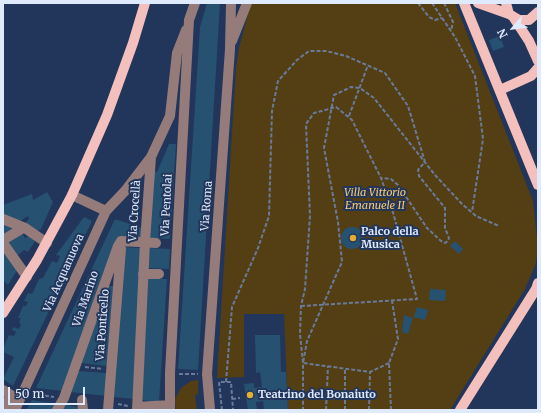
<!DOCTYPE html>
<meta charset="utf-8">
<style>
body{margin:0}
#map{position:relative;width:541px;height:413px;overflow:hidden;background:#22355a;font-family:Merriweather,serif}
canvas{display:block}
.frame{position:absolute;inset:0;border:4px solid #dfeafd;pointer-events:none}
.north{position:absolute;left:493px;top:8px;width:40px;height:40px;-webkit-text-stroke:3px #22355a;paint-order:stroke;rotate:242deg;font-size:11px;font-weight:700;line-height:16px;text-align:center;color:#dfeafd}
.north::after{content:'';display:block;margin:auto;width:14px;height:18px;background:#dfeafd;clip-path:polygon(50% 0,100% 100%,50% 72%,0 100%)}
.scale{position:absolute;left:8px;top:387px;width:77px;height:18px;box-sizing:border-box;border:2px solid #dfeafd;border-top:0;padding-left:5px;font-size:12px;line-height:14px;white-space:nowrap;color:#dfeafd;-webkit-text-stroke:3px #22355a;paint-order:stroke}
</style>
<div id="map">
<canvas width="541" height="413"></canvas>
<div class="frame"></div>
<div class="north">N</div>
<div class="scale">50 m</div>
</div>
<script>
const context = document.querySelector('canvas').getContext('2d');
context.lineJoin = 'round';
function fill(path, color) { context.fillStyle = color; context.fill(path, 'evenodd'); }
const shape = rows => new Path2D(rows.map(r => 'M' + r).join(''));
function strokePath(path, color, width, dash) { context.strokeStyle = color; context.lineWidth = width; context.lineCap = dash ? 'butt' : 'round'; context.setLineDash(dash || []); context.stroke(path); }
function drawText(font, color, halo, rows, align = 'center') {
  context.font = font + ' Merriweather,serif'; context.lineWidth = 4; context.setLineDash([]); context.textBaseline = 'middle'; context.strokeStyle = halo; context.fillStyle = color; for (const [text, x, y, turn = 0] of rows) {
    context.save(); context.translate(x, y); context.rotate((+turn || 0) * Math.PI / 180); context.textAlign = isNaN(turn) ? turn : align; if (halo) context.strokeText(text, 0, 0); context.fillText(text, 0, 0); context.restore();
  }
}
fill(shape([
 [251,3,455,3,533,201,538,248,536,263,525,289,450,410,288,410,284,314,244,314,244,377,217,378,236,68,239,48],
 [198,380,198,394,195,395,197,410,176,410,175,399,181,388,191,381]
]), '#543f14');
fill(shape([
 [207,3,220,3,198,370,178,369,200,27],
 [500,36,504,47,493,51,489,40],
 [169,144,176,144,170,239,149,238,154,172,157,172],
 [47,192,53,202,41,229,36,232,25,223,29,219,28,216,17,223,3,215,3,205,32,194,33,200],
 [84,217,92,221,13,386,3,379,14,357,3,352,3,349,9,335,14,336,16,332,12,330,13,327,19,329,21,324,19,323,21,318,18,318,23,306,26,306,28,302,24,301,28,293,32,294,39,279,43,278,52,261,57,263,60,256,56,255],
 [115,219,142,228,142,239,119,236,63,391,36,388],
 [3,223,16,230,3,238],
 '341 238a11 11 0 1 1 22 0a11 11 0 1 1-22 0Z',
 [21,231,25,238,30,235,35,241,28,252,24,250,16,257,5,240],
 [455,241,463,249,459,254,450,246],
 [3,246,18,269,8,285,3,280],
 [123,247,141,248,134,399,114,397],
 [148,248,170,249,169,269,146,268],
 [146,278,167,279,159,402,141,400],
 [107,286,113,286,107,366,81,363],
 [430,289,446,290,445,301,429,300],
 [417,307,428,310,425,320,414,317],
 [404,315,413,318,408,334,402,332],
 [255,335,280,335,281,372,286,372,288,410,264,410,263,401,256,402,257,410,248,410,244,384,254,383,254,388,262,387,260,372,256,373],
 [77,371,107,373,107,396,70,392],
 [32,400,57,404,53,410,26,410],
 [66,405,79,407,80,410,62,410]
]), '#275170');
strokePath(shape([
 [418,3,429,17,435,20,442,18],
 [432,3,455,37,475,76,483,139,472,212],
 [444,3,453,22,451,31],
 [349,116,368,65],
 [301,306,417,299,392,209,381,178,352,120,336,107,314,113,306,124,310,216,305,289,301,306,300,334,303,363,303,410],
 [389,363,370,372,303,363,307,341,342,262,338,222,324,148,334,95,351,87,360,88,374,98,435,175,462,204,476,216,499,226],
 [85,367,103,369],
 [179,374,198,374],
 [226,382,232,307,258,248,269,216,272,111,278,81,297,60,309,51,326,51,346,56,385,73,408,106,425,162,418,170,419,176,445,208,445,228,449,238,448,241,445,243,441,241,427,228,398,185,391,179,381,178],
 [33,394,54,397],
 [232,399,240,398],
 [118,404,128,406],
 [222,410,219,382,231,382,233,410],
 [326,410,328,366],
 [345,410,345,368],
 [369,410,370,372],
 [391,410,389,363,398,339,392,301]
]), '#6a7a99', 2, [4, 2]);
strokePath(shape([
 [232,41,247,3],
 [72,195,106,211],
 [3,219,25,228,47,243],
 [3,240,23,228],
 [3,243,27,277],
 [143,274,159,274],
 [3,390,11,395,4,410],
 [82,400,83,410],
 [137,407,170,405],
 [15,410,106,211,125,191,151,157],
 [57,410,64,398,118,246,121,241,156,243],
 [108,410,121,249],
 [137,410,145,242,151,157,170,116,177,53,186,30],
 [170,410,170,373,189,20,195,3],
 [210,410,207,374,230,49,231,3]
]), '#957c7a', 10);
strokePath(shape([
 [464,3,538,185],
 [478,3,509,14],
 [506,3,509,14,519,20,529,20,538,12],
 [514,18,529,41,538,61],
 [500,90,531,76,538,68],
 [3,313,37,260,72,195,107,115,133,43,145,3],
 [460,410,536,289,538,283]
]), '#f4c0bd', 10);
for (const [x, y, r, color] of [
 [353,238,4,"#e4ad35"],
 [250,395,4,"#e4ad35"]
]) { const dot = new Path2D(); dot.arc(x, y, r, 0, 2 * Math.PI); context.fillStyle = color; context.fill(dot); strokePath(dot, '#22355a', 1.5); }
drawText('italic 11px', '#f6ca75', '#22355a', [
 ["Villa Vittorio",375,193],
 ["Emanuele II",375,206]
]);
drawText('11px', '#dfeafd', '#22355a', [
 ["Via Pentolai",167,205,-87],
 ["Via Roma",207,206,-86],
 ["Via Crocellà",135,211,-86],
 ["Via Acquanuova",64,273,-66],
 ["Via Marino",86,299,-71],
 ["Via Ponticello",103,325,-86]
]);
drawText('bold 11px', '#dfeafd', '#22355a', [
 ["Palco della",361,232],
 ["Musica",361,245],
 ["Teatrino del Bonaiuto",258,395]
], 'left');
</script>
